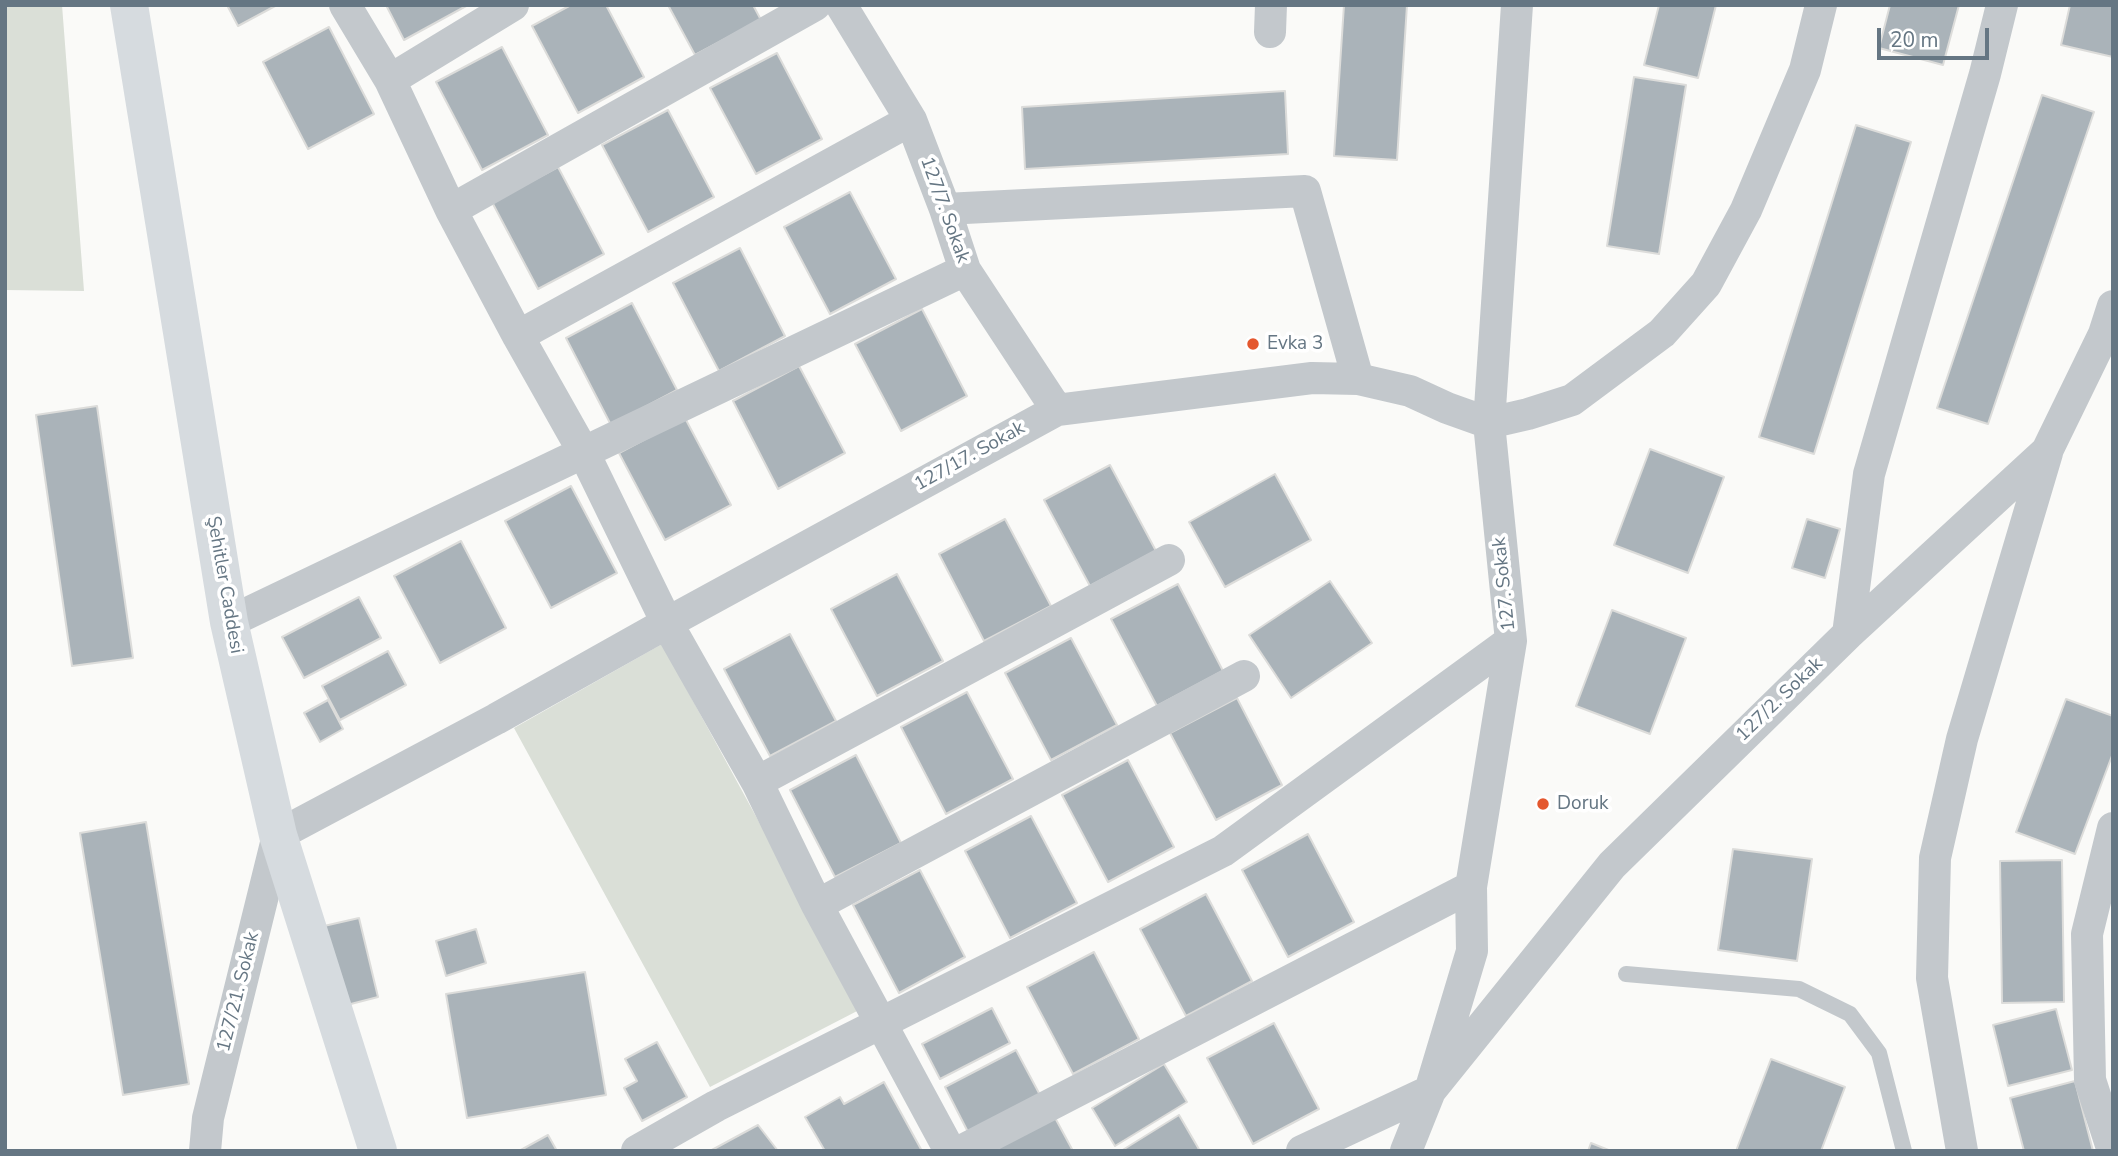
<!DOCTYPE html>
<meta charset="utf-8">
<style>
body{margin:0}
#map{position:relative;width:2118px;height:1156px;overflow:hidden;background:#fafaf8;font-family:"Nunito Sans",sans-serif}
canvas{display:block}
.frame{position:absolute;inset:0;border:7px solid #657683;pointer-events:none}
.scale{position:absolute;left:1877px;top:28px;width:112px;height:32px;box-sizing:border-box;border:4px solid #657683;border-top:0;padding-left:9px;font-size:21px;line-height:24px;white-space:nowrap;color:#657683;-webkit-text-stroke:5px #fff;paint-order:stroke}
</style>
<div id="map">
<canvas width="2118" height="1156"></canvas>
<div class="frame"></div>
<div class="scale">20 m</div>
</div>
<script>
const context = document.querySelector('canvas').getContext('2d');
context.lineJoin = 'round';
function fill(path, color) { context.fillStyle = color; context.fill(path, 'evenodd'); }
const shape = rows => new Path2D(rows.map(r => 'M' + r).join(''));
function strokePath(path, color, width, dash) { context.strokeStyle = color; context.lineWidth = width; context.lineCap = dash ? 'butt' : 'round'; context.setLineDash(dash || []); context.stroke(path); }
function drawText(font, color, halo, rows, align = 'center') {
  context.font = font + ' "Nunito Sans",sans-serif'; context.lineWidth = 7; context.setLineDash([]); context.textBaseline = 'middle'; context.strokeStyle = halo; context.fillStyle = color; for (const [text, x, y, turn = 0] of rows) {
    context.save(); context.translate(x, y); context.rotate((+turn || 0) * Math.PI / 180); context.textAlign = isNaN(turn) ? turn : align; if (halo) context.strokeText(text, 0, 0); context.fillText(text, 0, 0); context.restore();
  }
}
fill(shape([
 [5,5,62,5,84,291,5,290],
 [662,644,861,1009,710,1087,514,728]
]), '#dadfd7');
const building = shape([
 [227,5,277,5,238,26,227,5],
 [386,5,468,5,404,40,386,5],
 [571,5,606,5,644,77,578,113,532,26,571,5],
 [668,5,753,5,761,20,695,55,668,5],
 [1344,5,1407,5,1397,160,1334,156,1344,5],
 [1659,5,1716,5,1698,78,1644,65,1659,5],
 [1890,5,1959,5,1943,65,1879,48,1890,5],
 [2070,5,2113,5,2113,57,2061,45,2070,5],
 [329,27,374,114,308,149,263,62,329,27],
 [502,47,548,135,482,170,436,82,502,47],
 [777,53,822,139,756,174,710,88,777,53],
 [1634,77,1686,85,1659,254,1607,246,1634,77],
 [1285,91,1288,154,1025,169,1022,107,1285,91],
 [2042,95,2094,112,1988,424,1937,408,2042,95],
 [668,110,714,197,648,232,602,145,668,110],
 [1856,125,1911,142,1814,454,1759,437,1856,125],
 [558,167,604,254,538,289,492,202,558,167],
 [850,192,896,279,830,314,784,227,850,192],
 [740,248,785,336,719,371,673,283,740,248],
 [632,303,677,390,611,425,566,338,632,303],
 [922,309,967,396,901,431,855,344,922,309],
 [799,366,845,453,778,489,733,401,799,366],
 [97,406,133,658,72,666,36,415,97,406],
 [685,418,731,505,665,540,619,453,685,418],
 [1650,449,1724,477,1688,573,1614,545,1650,449],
 [1110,465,1156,551,1090,586,1044,500,1110,465],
 [1275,474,1311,540,1225,587,1189,522,1275,474],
 [571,486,617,573,551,608,505,521,571,486],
 [1005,519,1051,606,984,641,939,554,1005,519],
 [1807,519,1840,529,1825,578,1792,568,1807,519],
 [461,541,506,628,440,663,394,576,461,541],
 [897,574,943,661,877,696,831,609,897,574],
 [1330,581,1372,643,1291,698,1249,635,1330,581],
 [1178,584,1223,671,1157,706,1111,619,1178,584],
 [359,597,381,638,304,678,282,637,359,597],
 [1612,610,1686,638,1650,734,1576,706,1612,610],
 [790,634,836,721,770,756,724,669,790,634],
 [1071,638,1117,725,1051,760,1005,673,1071,638],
 [388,651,406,685,340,720,322,686,388,651],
 [967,692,1013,779,946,814,901,727,967,692],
 [1237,698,1282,785,1216,820,1170,733,1237,698],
 [2066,699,2113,716,2113,753,2075,854,2016,832,2066,699],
 [328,700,343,729,320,742,304,713,328,700],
 [856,755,901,843,835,877,790,790,856,755],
 [1128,760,1174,847,1108,882,1062,795,1128,760],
 [1031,816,1077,903,1010,938,965,851,1031,816],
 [146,822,189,1084,123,1095,80,833,146,822],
 [1308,834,1354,922,1288,957,1242,870,1308,834],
 [1733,849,1812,859,1797,961,1718,950,1733,849],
 [2062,860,2064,1002,2002,1003,2000,861,2062,860],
 [920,870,965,957,899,993,853,905,920,870],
 [1206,894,1252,981,1186,1016,1140,929,1206,894],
 [359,918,378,997,343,1006,324,926,359,918],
 [476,929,486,963,446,976,436,941,476,929],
 [1094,952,1139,1039,1073,1074,1027,987,1094,952],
 [585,972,606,1095,467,1118,446,994,585,972],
 [992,1008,1010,1043,940,1079,922,1044,992,1008],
 [2056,1009,2072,1070,2008,1086,1993,1025,2056,1009],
 [1274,1023,1319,1109,1253,1144,1207,1058,1274,1023],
 [657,1042,687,1097,642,1121,624,1088,637,1081,625,1059,657,1042],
 [1016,1050,1040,1095,968,1132,945,1087,1016,1050],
 [1771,1059,1845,1087,1821,1151,1736,1151,1771,1059],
 [1164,1064,1187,1102,1115,1146,1092,1108,1164,1064],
 [2075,1081,2093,1151,2024,1151,2010,1098,2075,1081],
 [884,1082,922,1151,825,1151,805,1117,840,1097,844,1104,884,1082],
 [1053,1114,1073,1151,990,1151,1053,1114],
 [1179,1115,1200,1151,1121,1151,1179,1115],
 [758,1125,778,1151,710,1151,758,1125],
 [548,1135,557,1151,519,1151,548,1135],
 [1591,1143,1611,1151,1588,1151,1591,1143]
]);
fill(building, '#aab3b9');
strokePath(building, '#dcdcda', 2);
strokePath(shape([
 [1626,974,1799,989,1850,1014,1879,1053,1904,1151]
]), '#c3c8cc', 16);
strokePath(shape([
 [345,5,390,80,451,210,518,336,584,453,667,623,757,782,817,905,950,1151],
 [841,5,911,120,945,209,965,270,1057,410],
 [1270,32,1271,5],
 [390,80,513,5],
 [945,209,1305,191,1358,379],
 [451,210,815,5],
 [518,336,911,120],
 [229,622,965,270],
 [1848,634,1869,474,1985,74,2002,5],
 [757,782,1169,560],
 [817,905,1244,676],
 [205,1151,208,1118,278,835,496,719,667,623,1057,410,1312,378,1358,379,1410,391,1447,408,1489,423,1528,414,1572,400,1662,333,1706,284,1746,210,1805,70,1821,5],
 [637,1151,716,1106,1223,851,1511,641],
 [961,1151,1471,887],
 [1302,1151,1430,1091,1612,865,1848,634,2047,451,2104,334,2113,306],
 [1406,1151,1430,1091,1472,951,1471,887,1511,641,1489,423,1517,5],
 [1962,1151,1932,978,1935,858,1962,739,2047,453],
 [2113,1151,2090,1080,2087,934,2113,828]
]), '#c3c8cc', 32);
strokePath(shape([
 [129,5,229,622,278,835,378,1151]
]), '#d6dbdf', 38);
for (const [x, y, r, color] of [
 [1253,344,7,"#e4572e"],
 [1543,804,7,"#e4572e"]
]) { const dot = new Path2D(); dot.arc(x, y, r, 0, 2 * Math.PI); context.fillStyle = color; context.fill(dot); strokePath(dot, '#fff', 2.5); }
drawText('19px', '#657683', '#fff', [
 ["127/7. Sokak",944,210,70],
 ["127/17. Sokak",970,457,-29],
 ["127. Sokak",1505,584,-96],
 ["Şehitler Caddesi",224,585,80],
 ["127/2. Sokak",1780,700,-44],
 ["127/21. Sokak",239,992,-76]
]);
drawText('19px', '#657683', '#fff', [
 ["Evka 3",1267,344],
 ["Doruk",1557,804]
], 'left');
</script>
